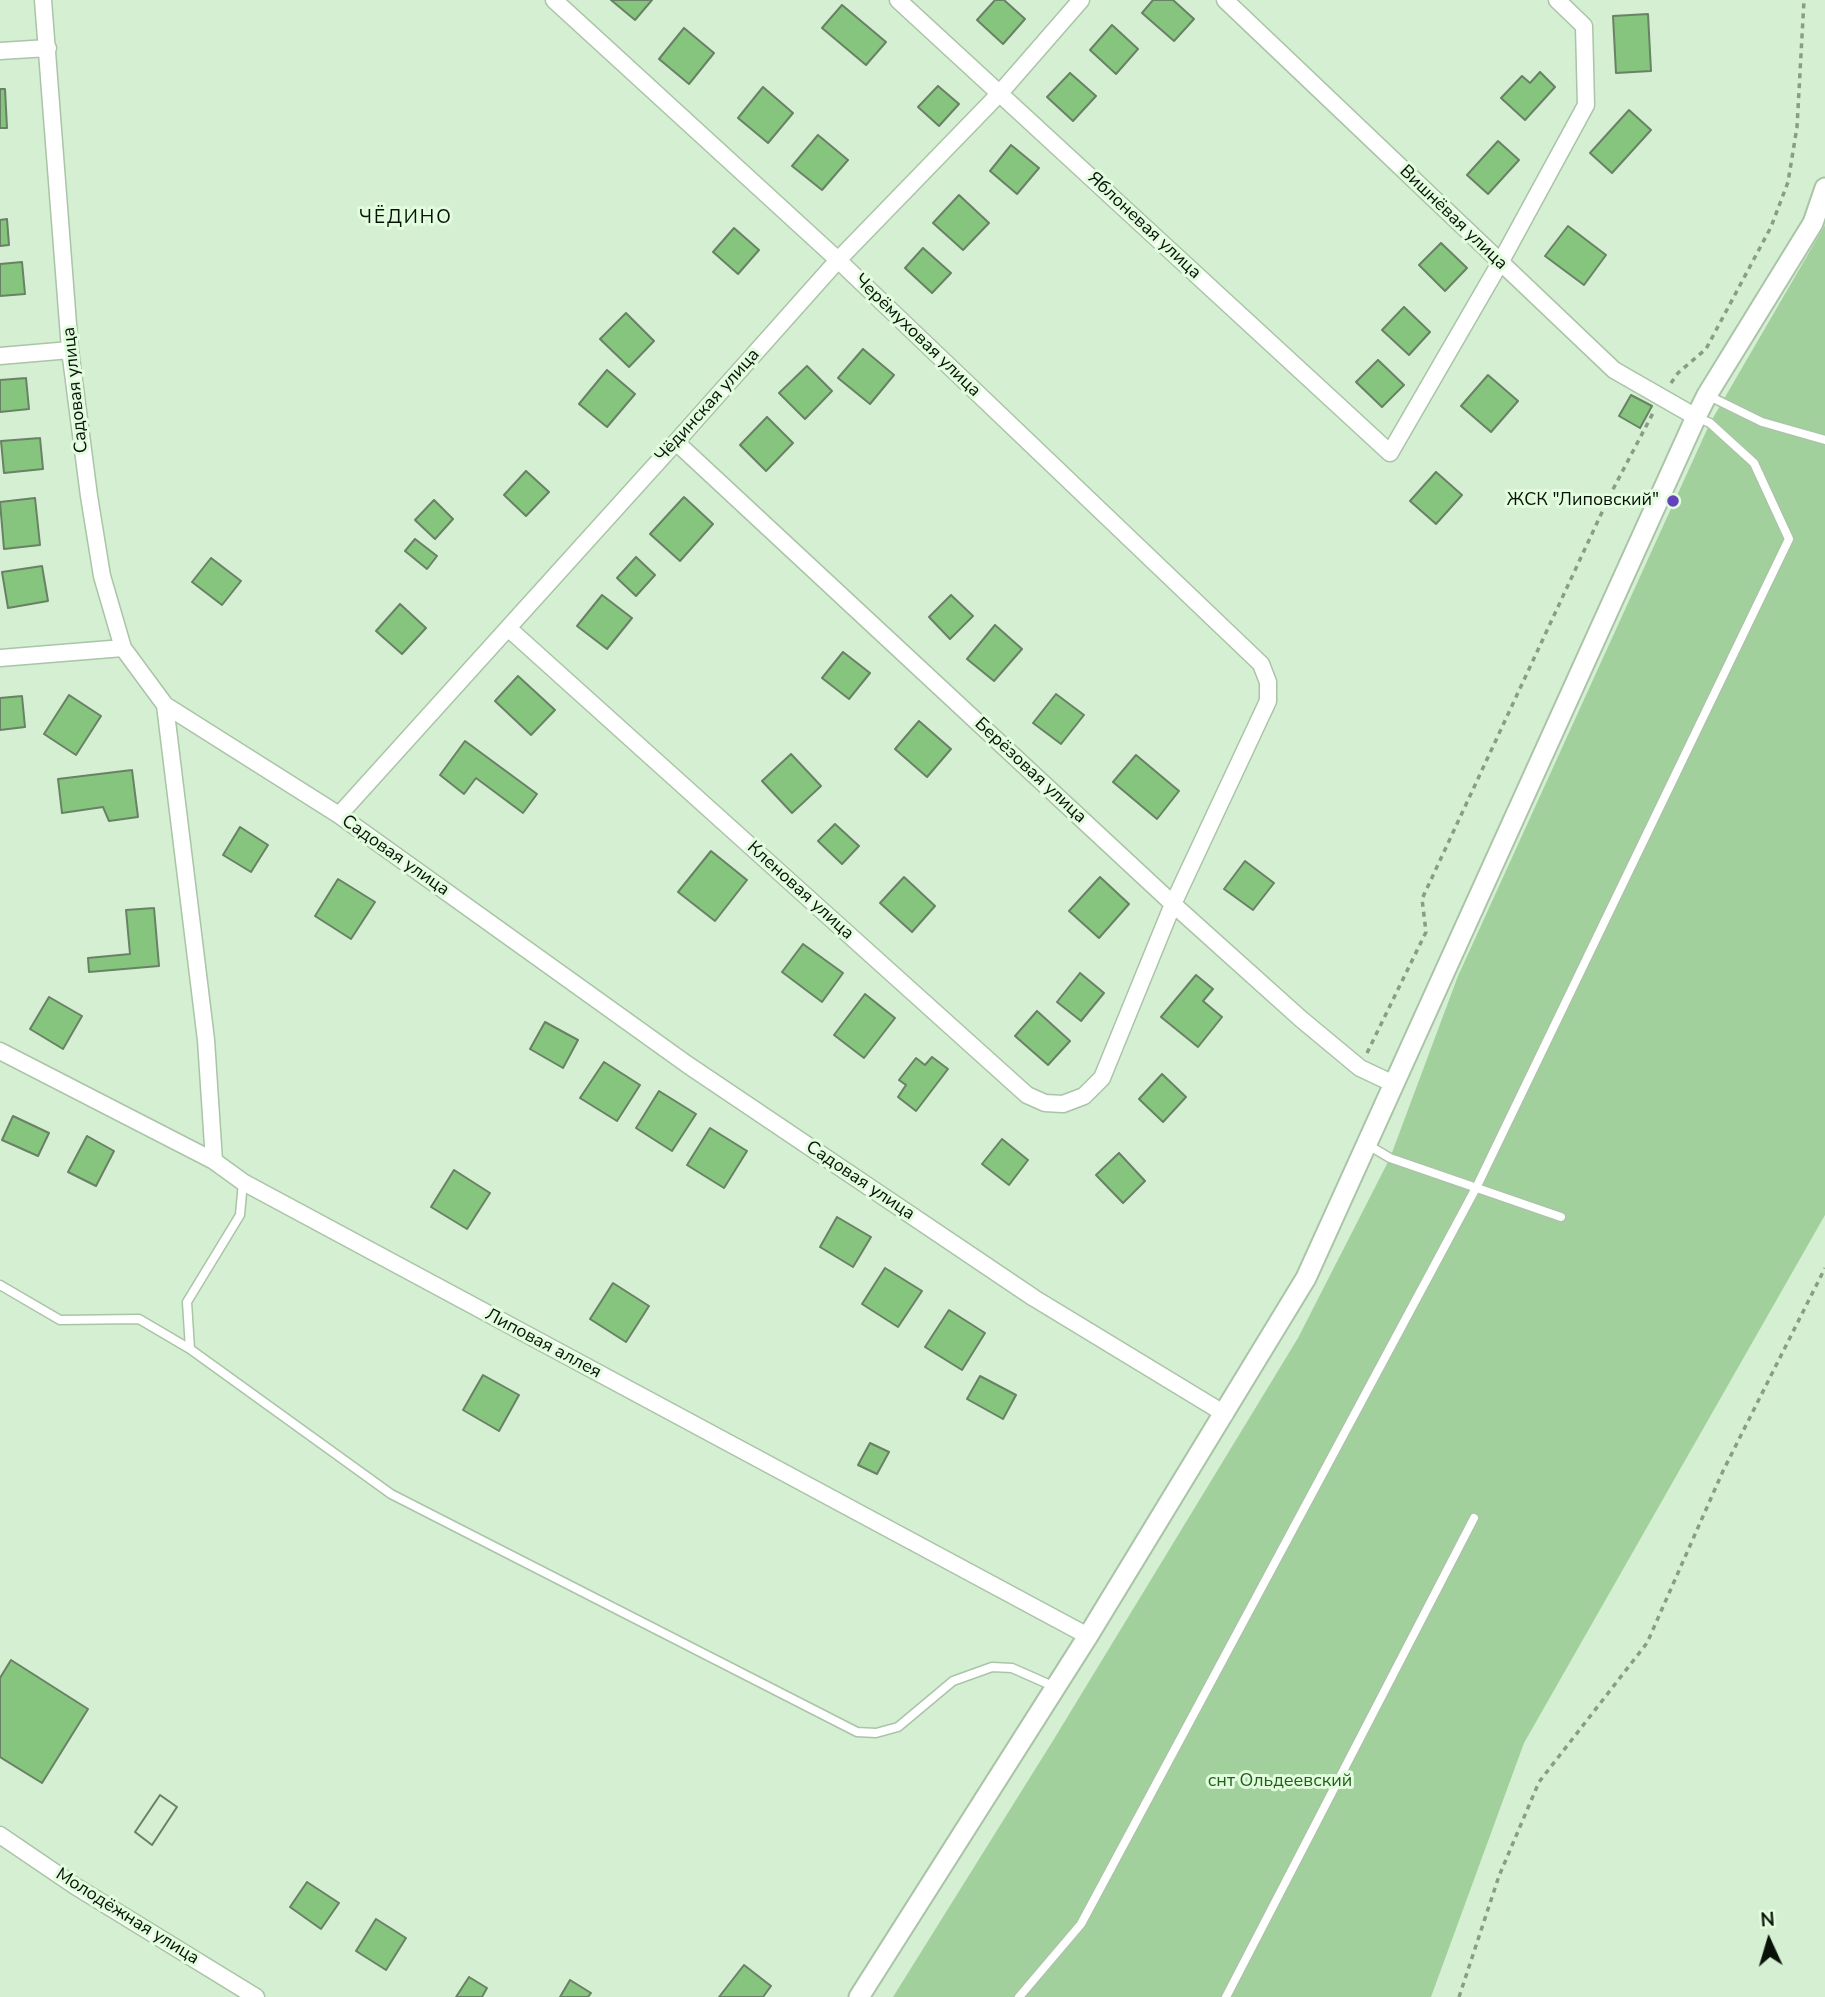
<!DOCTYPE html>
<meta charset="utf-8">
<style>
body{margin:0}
#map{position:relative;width:1825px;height:1997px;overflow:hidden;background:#d4efd1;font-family:"Nunito Sans",sans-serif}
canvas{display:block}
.north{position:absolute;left:1734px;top:1906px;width:70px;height:70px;-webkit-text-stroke:5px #e2fdde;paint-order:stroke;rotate:356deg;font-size:19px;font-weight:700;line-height:28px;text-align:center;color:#081107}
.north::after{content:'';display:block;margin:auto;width:24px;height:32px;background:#081107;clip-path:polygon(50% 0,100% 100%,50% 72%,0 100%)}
</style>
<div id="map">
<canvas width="1825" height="1997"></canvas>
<div class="north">N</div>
</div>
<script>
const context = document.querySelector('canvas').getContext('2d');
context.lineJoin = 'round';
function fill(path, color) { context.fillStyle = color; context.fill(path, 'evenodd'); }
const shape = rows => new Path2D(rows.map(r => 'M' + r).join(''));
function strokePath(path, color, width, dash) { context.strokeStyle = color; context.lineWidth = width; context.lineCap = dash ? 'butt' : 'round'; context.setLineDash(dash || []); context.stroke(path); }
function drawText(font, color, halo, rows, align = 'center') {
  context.font = font + ' "Nunito Sans",sans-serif'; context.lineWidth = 6; context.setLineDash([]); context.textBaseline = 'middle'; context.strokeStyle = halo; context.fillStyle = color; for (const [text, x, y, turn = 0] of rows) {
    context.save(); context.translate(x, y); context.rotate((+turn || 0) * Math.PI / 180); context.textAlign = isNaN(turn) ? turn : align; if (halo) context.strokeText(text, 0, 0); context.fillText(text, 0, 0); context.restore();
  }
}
fill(shape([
 [1825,225,1825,1215,1524,1743,1431,1997,893,1997,1054,1739,1298,1338,1390,1158,1458,976,1710,423]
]), '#a2d09c');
const building = shape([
 [611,0,652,0,635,20,611,0],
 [995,0,1004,0,1025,19,1003,44,977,20,995,0],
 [1153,0,1173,0,1194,19,1174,41,1142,13,1153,0],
 [842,5,886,42,866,65,822,28,842,5],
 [1648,14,1651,71,1616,73,1613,16,1648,14],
 [1112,25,1138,49,1116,74,1090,50,1112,25],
 [684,28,714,53,689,84,659,59,684,28],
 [1540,72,1555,87,1525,120,1501,98,1522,76,1530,83,1540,72],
 [1070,73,1096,96,1073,121,1047,97,1070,73],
 [938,86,959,104,939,126,918,107,938,86],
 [763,87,793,113,768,143,738,118,763,87],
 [0,89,5,89,7,128,0,128,0,89],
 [1629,110,1651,130,1612,173,1590,153,1629,110],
 [818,135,848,160,822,190,792,166,818,135],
 [1498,141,1519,160,1488,194,1467,175,1498,141],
 [1011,145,1039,168,1017,194,990,171,1011,145],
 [959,195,989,223,963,250,933,223,959,195],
 [7,219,9,245,0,246,0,220,7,219],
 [1568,226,1606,255,1584,285,1545,256,1568,226],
 [734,228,759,250,738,274,713,252,734,228],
 [1441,243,1467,268,1445,291,1419,265,1441,243],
 [923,248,951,273,932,293,905,268,923,248],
 [22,262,25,294,0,296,0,264,22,262],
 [1404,307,1430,332,1409,355,1382,330,1404,307],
 [626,313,654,341,629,367,600,339,626,313],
 [863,349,894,375,870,404,838,378,863,349],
 [1378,360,1404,385,1382,407,1356,382,1378,360],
 [807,366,832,391,805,419,779,393,807,366],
 [607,370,635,394,607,427,579,404,607,370],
 [1488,375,1518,401,1491,432,1461,406,1488,375],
 [26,378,29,409,0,412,0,380,26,378],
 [1631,395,1652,406,1640,428,1619,416,1631,395],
 [767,417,793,443,766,471,740,445,767,417],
 [40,438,43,469,4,473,1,441,40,438],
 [526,471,549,492,526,516,504,495,526,471],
 [1436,472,1462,495,1436,524,1410,501,1436,472],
 [684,497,713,524,680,561,650,534,684,497],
 [35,498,40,545,4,549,0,502,35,498],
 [434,500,453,519,435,539,415,520,434,500],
 [415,539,437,556,427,569,405,551,415,539],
 [636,557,655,575,636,596,617,578,636,557],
 [211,558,241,581,222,605,192,582,211,558],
 [42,566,48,601,8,608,2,572,42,566],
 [602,595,632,618,607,649,577,626,602,595],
 [951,595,973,616,950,639,929,617,951,595],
 [400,604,426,628,402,654,376,631,400,604],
 [995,625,1022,649,994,681,967,659,995,625],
 [843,652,870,673,849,699,822,678,843,652],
 [518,676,555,710,531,735,495,701,518,676],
 [1056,694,1084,715,1061,744,1033,723,1056,694],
 [69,695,101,716,76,755,44,734,69,695],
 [22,696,25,727,0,730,0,698,22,696],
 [919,721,951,749,927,777,895,749,919,721],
 [465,741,537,794,523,813,476,778,464,794,440,775,465,741],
 [791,754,821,786,792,813,762,781,791,754],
 [1136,755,1179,791,1157,819,1113,782,1136,755],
 [132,770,138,817,109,821,103,807,62,813,58,779,132,770],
 [835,824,859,846,842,864,818,841,835,824],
 [240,827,268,845,251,872,223,855,240,827],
 [711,851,747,880,715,921,678,892,711,851],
 [1245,861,1274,883,1253,910,1224,889,1245,861],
 [904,877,935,906,912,932,880,903,904,877],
 [1100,877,1129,904,1099,938,1069,911,1100,877],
 [338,879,375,902,351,939,315,916,338,879],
 [154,908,159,966,89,972,88,958,130,954,126,910,154,908],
 [803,944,843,973,822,1002,782,972,803,944],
 [1080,973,1104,993,1081,1021,1057,1002,1080,973],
 [1196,975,1213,989,1203,1001,1222,1017,1198,1047,1161,1017,1196,975],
 [865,994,895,1018,864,1058,834,1035,865,994],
 [49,997,82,1016,63,1049,30,1029,49,997],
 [1037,1011,1070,1041,1048,1065,1015,1036,1037,1011],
 [545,1022,578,1040,563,1068,530,1049,545,1022],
 [932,1057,948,1069,916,1111,898,1097,906,1085,899,1080,916,1058,925,1065,932,1057],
 [604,1062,640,1085,617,1121,580,1098,604,1062],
 [1162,1074,1186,1097,1163,1122,1139,1099,1162,1074],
 [659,1091,696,1114,672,1151,636,1128,659,1091],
 [13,1116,49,1133,38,1156,2,1140,13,1116],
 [710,1128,747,1151,724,1188,687,1165,710,1128],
 [87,1136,114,1151,96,1186,68,1172,87,1136],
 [1002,1139,1028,1160,1009,1185,982,1164,1002,1139],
 [1119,1153,1145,1181,1123,1203,1096,1175,1119,1153],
 [454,1170,490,1193,467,1229,431,1207,454,1170],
 [837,1217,871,1237,853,1267,820,1247,837,1217],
 [885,1268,922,1291,898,1327,862,1304,885,1268],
 [613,1283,649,1306,626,1342,590,1319,613,1283],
 [949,1310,985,1333,962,1370,925,1347,949,1310],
 [483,1375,519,1395,499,1431,463,1410,483,1375],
 [980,1376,1016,1395,1003,1419,967,1399,980,1376],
 [870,1443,889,1452,877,1474,858,1465,870,1443],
 [11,1660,88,1709,42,1783,0,1757,0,1678,11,1660],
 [160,1795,177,1807,152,1845,135,1832,160,1795],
 [160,1795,177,1807,152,1845,135,1832,160,1795],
 [307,1882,339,1903,321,1929,290,1907,307,1882],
 [376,1919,406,1938,386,1970,356,1951,376,1919],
 [744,1965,771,1986,763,1997,719,1997,744,1965],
 [469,1977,487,1988,482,1997,456,1997,469,1977],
 [570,1980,591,1993,588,1997,560,1997,570,1980]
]);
fill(building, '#86c57e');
strokePath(building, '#698165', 2);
const service = shape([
 [1707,395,1762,422,1825,440],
 [1368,1145,1390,1158,1561,1217],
 [243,1182,240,1215,187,1302,190,1349,391,1494,857,1732,876,1733,898,1727,953,1681,992,1667,1012,1668,1055,1687],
 [0,1285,60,1320,139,1319,190,1349],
 [1019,1997,1081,1924,1477,1186,1789,539,1754,463,1710,423,1696,417],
 [1226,1997,1474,1518]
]);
const minor = shape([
 [43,0,70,350,89,496,102,576,123,648,165,705,339,815,688,1065,1034,1298,1225,1414],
 [898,0,1390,453,1500,263,1586,105,1584,26,1557,0],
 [1225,0,1614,370,1696,417],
 [0,51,48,48],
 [0,356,70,350],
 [676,442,1173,904,1301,1019,1360,1068,1394,1084],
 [508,628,1027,1095,1045,1103,1063,1104,1084,1096,1102,1078,1173,904,1268,701,1268,682,1261,664,838,260,554,0],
 [0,658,123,648],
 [165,705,206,1040,214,1161],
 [339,815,676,442,838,260,1000,93,1081,0],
 [0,1051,214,1161,243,1182,1088,1636],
 [0,1835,75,1886,256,1997]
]);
const tertiary = shape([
 [859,1997,1088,1636,1306,1278,1696,417,1707,395,1813,223,1825,188]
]);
strokePath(service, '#aac4a7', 11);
strokePath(minor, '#aac4a7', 19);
strokePath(tertiary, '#aac4a7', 23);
strokePath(shape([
 [1671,383,1678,373,1706,349,1771,227,1788,182,1797,127,1804,0],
 [1367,1053,1426,932,1422,899,1610,495,1653,413],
 [1459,1997,1499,1876,1539,1782,1647,1643,1723,1471,1825,1268]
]), '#889d86', 3.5, [5, 5]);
strokePath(service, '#fff', 8);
strokePath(minor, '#fff', 16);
strokePath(tertiary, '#fff', 19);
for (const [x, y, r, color] of [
 [1673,501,7,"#6542bb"]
]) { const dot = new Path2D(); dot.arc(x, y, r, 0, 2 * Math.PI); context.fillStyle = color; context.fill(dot); strokePath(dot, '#e2fdde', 2.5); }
drawText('18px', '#081107', '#e2fdde', [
 ["Вишнёвая улица",1453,218,44],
 ["Яблоневая улица",1144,226,43],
 ["Черёмуховая улица",917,336,44],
 ["Садовая улица",76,390,-96],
 ["Чёдинская улица",708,406,-48],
 ["Берёзовая улица",1030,771,43],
 ["Садовая улица",395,856,35],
 ["Кленовая улица",800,891,42],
 ["Садовая улица",860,1181,34],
 ["Липовая аллея",543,1344,28],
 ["Молодёжная улица",127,1917,32]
]);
drawText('18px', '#081107', '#e2fdde', [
 ["ЖСК \"Липовский\"",1659,501]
], 'right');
drawText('18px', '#225f1c', '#e2fdde', [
 ["снт Ольдеевский",1280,1782]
]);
context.letterSpacing = '2px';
drawText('19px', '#081107', '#e2fdde', [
 ["ЧЁДИНО",406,218]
]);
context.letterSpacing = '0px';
</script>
